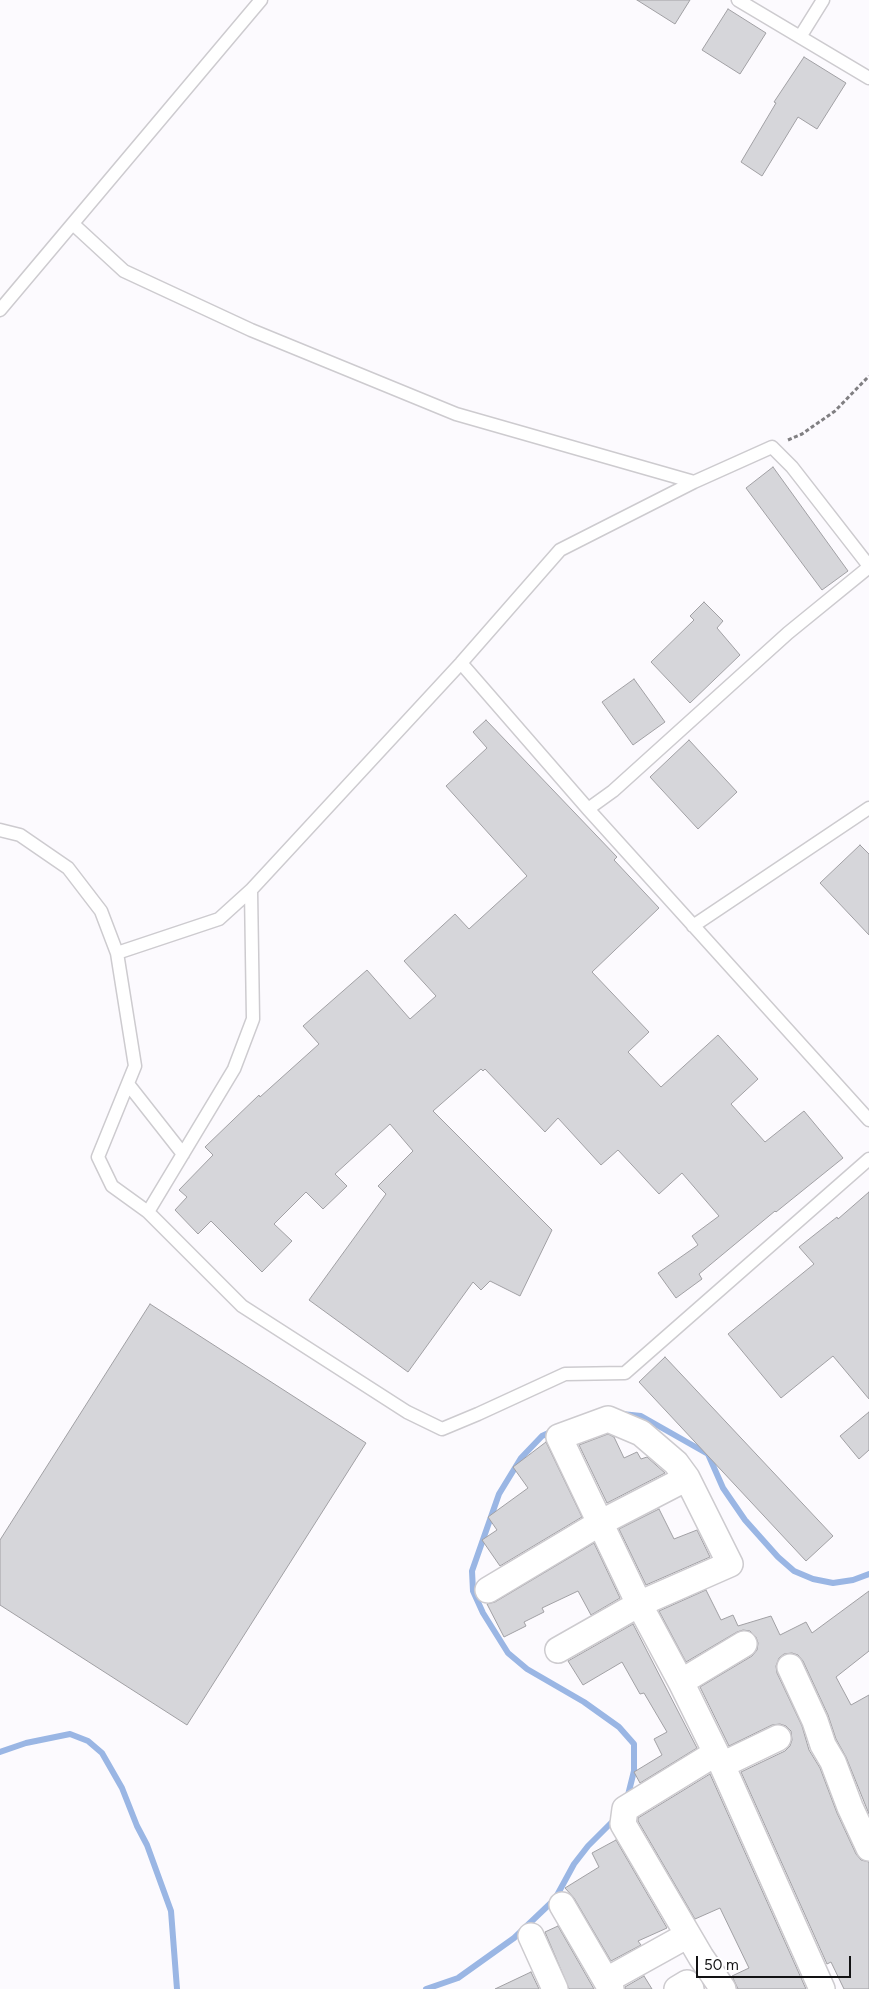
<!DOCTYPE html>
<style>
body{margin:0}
#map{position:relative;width:869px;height:1989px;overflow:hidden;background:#fcfafe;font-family:Figtree,sans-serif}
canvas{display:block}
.scale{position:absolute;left:696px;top:1956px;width:155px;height:22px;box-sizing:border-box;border:2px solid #121213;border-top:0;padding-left:6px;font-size:15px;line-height:18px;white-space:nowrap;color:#121213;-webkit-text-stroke:4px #fff;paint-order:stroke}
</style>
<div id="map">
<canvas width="869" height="1989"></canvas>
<div class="scale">50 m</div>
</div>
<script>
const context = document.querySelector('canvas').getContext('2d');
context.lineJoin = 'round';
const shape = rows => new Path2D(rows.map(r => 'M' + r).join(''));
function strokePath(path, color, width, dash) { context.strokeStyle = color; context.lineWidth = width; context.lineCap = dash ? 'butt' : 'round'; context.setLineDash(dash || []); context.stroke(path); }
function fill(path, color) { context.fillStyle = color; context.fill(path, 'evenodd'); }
strokePath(shape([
 [622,1414,641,1416,708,1454,723,1488,745,1520,778,1557,794,1571,813,1579,833,1583,853,1580,869,1574],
 [555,1430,542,1436,521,1458,499,1494,472,1571,473,1591,483,1613,508,1653,527,1669,584,1702,619,1727,634,1744,634,1771,627,1799],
 [0,1752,26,1743,70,1734,88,1741,102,1753,122,1788,137,1826,147,1845,171,1911,177,1989],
 [426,1989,458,1978,514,1938,555,1899,574,1864,588,1846,616,1818]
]), '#9ab6e4', 6);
const building = shape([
 [637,0,690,0,675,24,637,0],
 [728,9,766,33,740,74,702,50,728,9],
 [804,57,846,83,817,129,798,117,762,176,741,162,776,103,774,102,804,57],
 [773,467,848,571,822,590,746,488,773,467],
 [704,602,723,621,717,628,740,655,690,703,651,662,694,620,690,616,704,602],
 [634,679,665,722,633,745,602,702,634,679],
 [486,720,617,857,614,860,659,908,592,972,649,1032,628,1052,661,1087,718,1035,758,1079,731,1104,765,1142,804,1111,843,1158,776,1212,775,1211,699,1274,702,1279,676,1298,658,1273,698,1245,692,1236,719,1216,682,1173,659,1194,618,1150,601,1165,558,1118,545,1132,485,1069,483,1071,481,1069,433,1111,552,1230,520,1296,490,1281,481,1290,473,1282,408,1372,309,1300,386,1194,378,1186,413,1151,390,1124,335,1174,347,1186,323,1209,306,1192,274,1224,292,1241,262,1272,211,1221,198,1234,175,1210,187,1197,179,1190,213,1155,205,1147,259,1095,260,1097,319,1044,303,1026,367,970,410,1019,436,996,404,961,455,914,469,929,527,876,446,786,487,748,473,732,486,720],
 [689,740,737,792,698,829,650,777,689,740],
 [860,845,869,854,869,935,820,883,860,845],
 [869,1192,869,1399,833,1356,781,1398,728,1334,814,1264,799,1247,837,1217,838,1219,869,1192],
 [150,1304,366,1443,187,1725,0,1605,0,1540,150,1304],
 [665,1357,833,1536,806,1561,639,1382,665,1357],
 [869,1412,869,1450,859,1459,840,1436,869,1412],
 [608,1434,614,1437,624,1458,637,1452,641,1459,647,1457,665,1473,607,1503,579,1445,608,1434],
 [546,1442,582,1517,500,1566,482,1540,497,1530,488,1517,528,1488,513,1467,546,1442],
 [659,1509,674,1539,697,1530,710,1557,646,1585,619,1529,659,1509],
 [594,1543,620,1598,591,1615,578,1591,542,1608,544,1612,524,1622,526,1626,504,1637,487,1604,495,1602,594,1543],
 [706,1590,721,1620,733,1615,738,1626,771,1616,780,1635,806,1622,812,1633,869,1591,869,1651,836,1677,851,1705,869,1695,869,1814,846,1757,836,1739,828,1715,803,1661,798,1655,792,1653,784,1654,779,1658,776,1666,777,1673,802,1726,809,1750,820,1768,837,1813,856,1854,861,1860,869,1862,869,1989,844,1989,831,1962,827,1964,741,1772,785,1751,790,1746,792,1740,791,1731,786,1726,780,1724,772,1725,729,1746,700,1687,752,1656,757,1650,758,1643,756,1637,750,1631,743,1630,737,1632,686,1662,659,1611,706,1590],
 [633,1624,697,1748,640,1783,634,1772,662,1755,654,1739,667,1732,644,1693,640,1694,622,1662,583,1685,568,1661,633,1624],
 [710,1774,806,1989,738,1989,732,1976,749,1968,720,1908,695,1919,638,1821,638,1818,710,1774],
 [616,1840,667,1928,638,1941,641,1945,611,1961,574,1898,565,1888,599,1867,592,1853,616,1840],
 [558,1926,594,1989,569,1989,545,1932,558,1926],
 [531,1972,539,1989,495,1989,531,1972],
 [644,1976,652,1989,625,1989,625,1987,644,1976]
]);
fill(building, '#d6d6da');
strokePath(building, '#a1a0a4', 1);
const lane = shape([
 [738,0,869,78],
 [800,37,823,0],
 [73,224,124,271,251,330,456,414,694,482],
 [0,310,261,0],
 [869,566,792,467,772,447,694,482,560,550,461,663,251,890,219,919,117,953,135,1066,98,1157,112,1186,148,1212,242,1306,407,1412,442,1429,478,1414,565,1374,625,1373,869,1159],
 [461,663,588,809,869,1120],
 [588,809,613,791,788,633,869,567],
 [0,830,20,835,68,868,101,911,117,953],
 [693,926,869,808],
 [128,1084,183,1154],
 [148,1212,234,1069,253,1019,251,890]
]);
const street = shape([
 [488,1590,600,1523,687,1478],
 [558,1650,639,1604,730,1564,687,1478,676,1463,641,1433,608,1419,559,1437,639,1604,681,1682],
 [790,1667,815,1721,823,1745,833,1762,850,1807,869,1848],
 [778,1738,722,1765,822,1989],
 [716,1753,625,1809,623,1824,701,1957,723,1989],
 [722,1765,681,1682,744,1644],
 [562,1905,611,1989],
 [531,1936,555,1989],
 [607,1980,688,1935],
 [677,1989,687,1983,691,1989]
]);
strokePath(lane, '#cdcbcf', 15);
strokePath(street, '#cdcbcf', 28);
strokePath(shape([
 [788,440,802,434,835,411,869,376]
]), '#807f82', 3, [4, 2.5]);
strokePath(lane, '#fff', 12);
strokePath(street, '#fff', 25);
</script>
